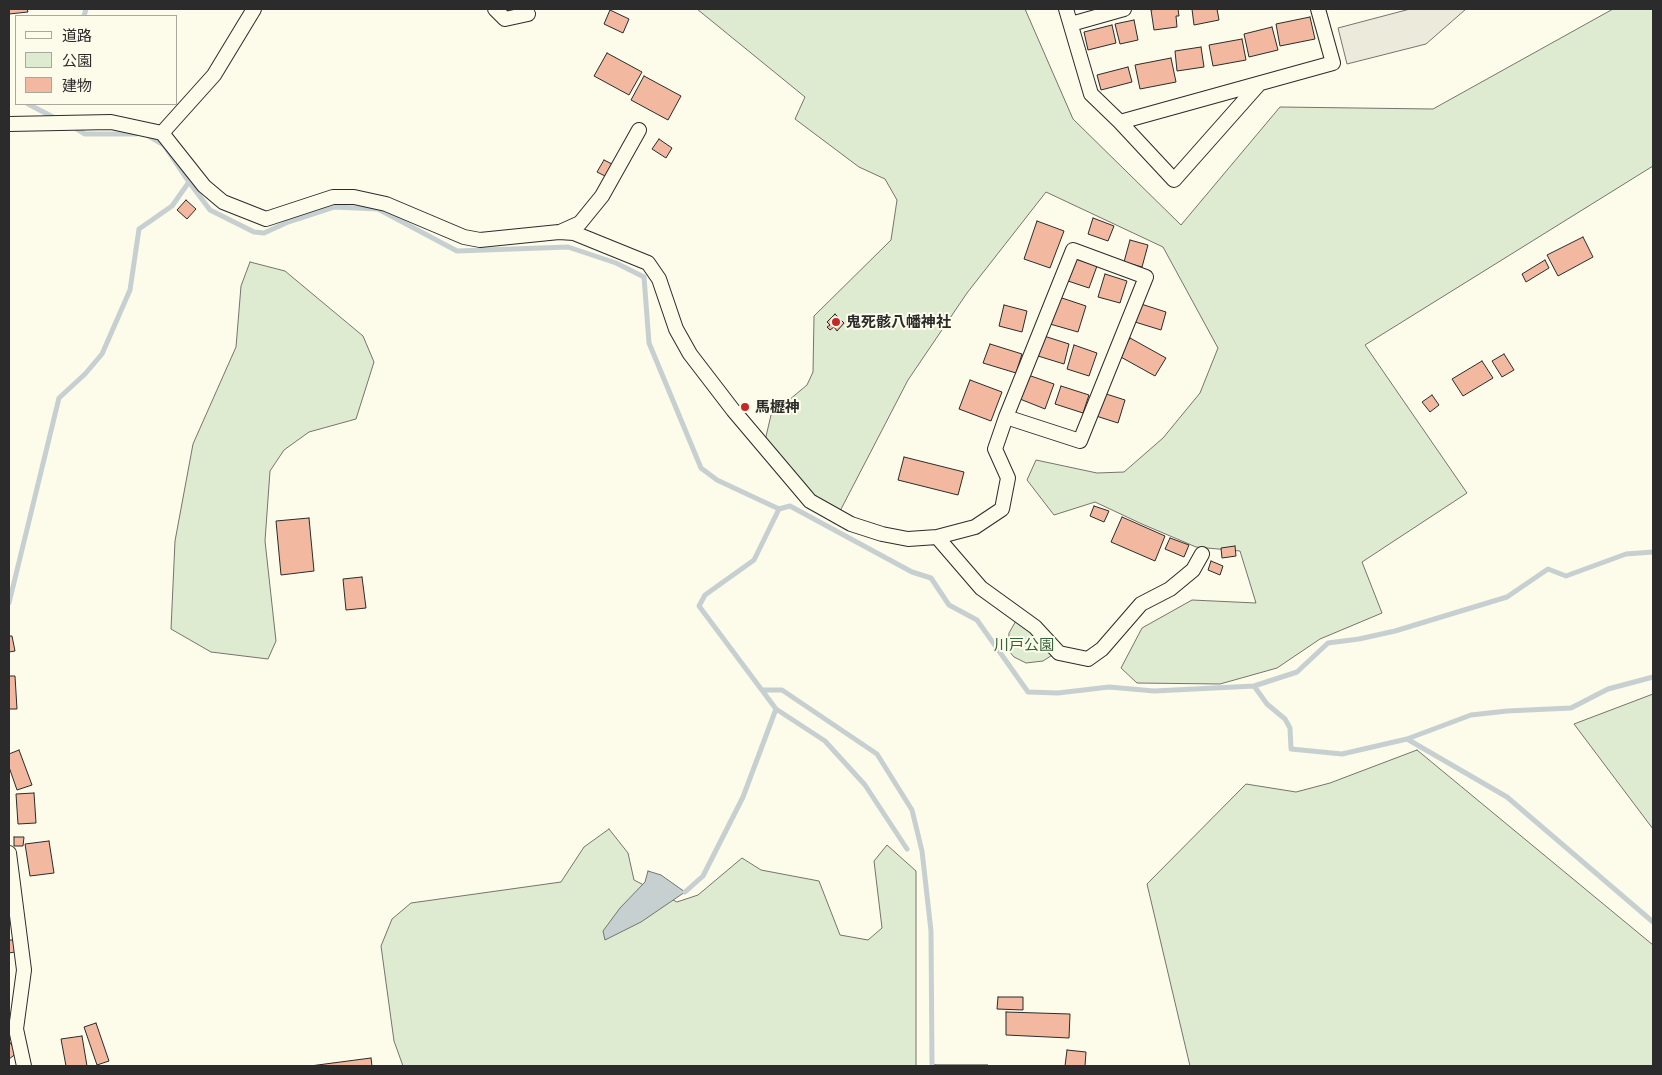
<!DOCTYPE html>
<meta charset="utf-8">
<style>
body{margin:0}
#map{position:relative;width:1662px;height:1075px;overflow:hidden;background:#fdfbea;font-family:"Alegreya Sans","Noto Sans JP",sans-serif}
canvas{display:block}
.frame{position:absolute;inset:0;border:10px solid #2b2b2b;pointer-events:none}
.legend{position:absolute;left:15px;top:15px;width:162px;height:90px;box-sizing:border-box;background:#fdfbea;border:1px solid #a9a89e;margin:0;padding:6px 9px;list-style:none;font-size:15px;color:#2b2b2b}
.legend li{display:flex;align-items:center;gap:10px;height:25px}
.legend b{width:25px;border:1px solid #a9a89e}
</style>
<div id="map">
<canvas width="1662" height="1075"></canvas>
<div class="frame"></div>
<ul class="legend">
<li><b style="height:6px;background:#fdfbea"></b>道路</li>
<li><b style="height:14px;background:#deebd1"></b>公園</li>
<li><b style="height:14px;background:#f2b8a0"></b>建物</li>
</ul>
</div>
<script>
const context = document.querySelector('canvas').getContext('2d');
context.lineJoin = 'round';
function fill(path, color) { context.fillStyle = color; context.fill(path, 'evenodd'); }
const shape = rows => new Path2D(rows.map(r => 'M' + r).join(''));
function strokePath(path, color, width, dash) { context.strokeStyle = color; context.lineWidth = width; context.lineCap = dash ? 'butt' : 'round'; context.setLineDash(dash || []); context.stroke(path); }
function drawText(font, color, halo, rows, align = 'center') {
  context.font = font + ' "Alegreya Sans","Noto Sans JP",sans-serif'; context.lineWidth = 4; context.setLineDash([]); context.textBaseline = 'middle'; context.strokeStyle = halo; context.fillStyle = color; for (const [text, x, y, turn = 0] of rows) {
    context.save(); context.translate(x, y); context.rotate((+turn || 0) * Math.PI / 180); context.textAlign = isNaN(turn) ? turn : align; if (halo) context.strokeText(text, 0, 0); context.fillText(text, 0, 0); context.restore();
  }
}
const green = shape([
 [697,9,1025,9,1073,119,1181,225,1280,107,1433,109,1613,9,1653,9,1653,166,1365,345,1467,493,1362,562,1382,613,1320,639,1277,668,1220,684,1137,683,1121,668,1142,628,1192,600,1256,603,1240,551,1196,547,1142,524,1095,502,1054,515,1027,480,1036,460,1097,473,1124,472,1163,438,1200,393,1218,348,1163,247,1046,192,967,293,908,380,839,513,808,491,764,445,771,415,807,385,813,372,814,316,891,240,897,200,885,179,859,167,795,119,805,97,697,9],
 [250,262,285,271,363,336,374,362,356,419,309,432,284,450,270,471,265,541,276,641,268,659,211,652,171,629,175,541,193,444,236,347,241,286,250,262],
 [1017,619,1057,652,1043,661,1026,663,1014,657,1008,650,1009,633,1017,619],
 [1653,694,1653,829,1574,724,1653,694],
 [1417,750,1653,945,1653,1066,1190,1066,1147,884,1246,784,1296,792,1330,783,1417,750],
 [609,829,628,853,634,880,677,902,698,895,742,858,761,870,819,881,840,935,868,940,882,928,874,861,887,845,916,871,916,1066,403,1066,394,1041,381,946,392,919,411,903,561,882,584,847,609,829]
]);
fill(green, '#deebd1');
strokePath(green, '#74746e', 1);
const parking = shape([
 [1410,9,1466,9,1426,44,1347,64,1338,28,1410,9]
]);
fill(parking, '#eceadb');
strokePath(parking, '#74746e', 1);
const water = shape([
 [648,871,661,875,685,892,641,922,605,940,603,931,620,908,645,882,648,871]
]);
fill(water, '#c7d0d0');
strokePath(water, '#74746e', 1);
strokePath(shape([
 [84,16,86,9],
 [28,104,57,119],
 [72,126,85,134,136,134],
 [147,135,164,145,189,182,210,210,254,232,264,233,288,222,334,207,378,209,457,251,568,247,616,263,644,277,649,343,701,468,717,480,779,509,790,506,912,572,931,578,949,605,977,620,1028,692,1058,693,1109,687,1154,691,1254,686,1297,672,1328,643,1359,639,1395,631,1507,597,1548,569,1566,576,1626,554,1653,552],
 [779,509,754,560,705,595,699,606,776,709,825,741,865,785,907,849],
 [9,603,59,398,85,374,102,354,130,290,139,229,172,206,189,182],
 [1254,686,1267,704,1285,719,1290,728,1291,749,1342,754,1407,739,1507,797,1653,922],
 [762,690,782,690,877,754,912,810,922,851,931,931,932,1066],
 [1407,739,1471,715,1507,711,1571,708,1608,689,1653,677],
 [685,892,703,876,743,797,776,709]
]), '#c7d0d0', 5);
const building = shape([
 [9,9,27,9,28,12,9,14,9,9],
 [1156,9,1178,9,1179,16,1176,16,1177,27,1154,30,1151,10,1156,9],
 [1192,9,1217,9,1219,20,1194,25,1192,9],
 [610,10,629,19,623,33,604,24,610,10],
 [1310,17,1315,39,1280,46,1276,24,1310,17],
 [1134,20,1138,40,1120,44,1115,24,1134,20],
 [1112,25,1116,43,1088,50,1084,32,1112,25],
 [1272,27,1278,50,1249,57,1244,34,1272,27],
 [1242,39,1246,60,1213,66,1209,45,1242,39],
 [1201,47,1204,67,1177,71,1175,51,1201,47],
 [607,53,642,72,629,95,594,76,607,53],
 [1171,58,1176,82,1140,89,1135,65,1171,58],
 [1128,67,1132,82,1101,90,1097,75,1128,67],
 [644,76,681,96,668,120,631,100,644,76],
 [659,139,672,148,666,158,652,149,659,139],
 [604,160,614,165,607,177,597,172,604,160],
 [186,200,196,209,187,219,177,210,186,200],
 [1093,218,1114,226,1108,241,1088,234,1093,218],
 [1037,221,1064,231,1050,268,1024,259,1037,221],
 [1583,237,1593,257,1558,276,1547,255,1583,237],
 [1130,240,1148,245,1142,267,1124,262,1130,240],
 [1076,259,1097,266,1089,288,1068,281,1076,259],
 [1545,260,1549,268,1526,282,1522,274,1545,260],
 [1105,274,1127,281,1120,303,1098,297,1105,274],
 [1059,297,1086,306,1078,332,1050,324,1059,297],
 [1141,304,1166,312,1161,330,1135,322,1141,304],
 [1004,305,1027,311,1022,332,999,326,1004,305],
 [835,314,844,323,837,331,834,327,830,330,827,327,830,325,827,322,835,314],
 [1044,336,1069,344,1064,364,1038,356,1044,336],
 [1130,338,1166,358,1155,376,1119,356,1130,338],
 [990,344,1022,354,1016,373,983,363,990,344],
 [1074,345,1097,353,1089,376,1067,369,1074,345],
 [1504,354,1514,370,1502,377,1492,361,1504,354],
 [1482,361,1493,378,1463,396,1452,379,1482,361],
 [1028,375,1054,384,1045,409,1020,399,1028,375],
 [970,380,1002,392,991,421,959,409,970,380],
 [1061,386,1089,395,1083,413,1055,404,1061,386],
 [1100,392,1125,400,1118,423,1093,415,1100,392],
 [1432,395,1439,405,1430,412,1422,402,1432,395],
 [904,457,964,472,958,495,898,480,904,457],
 [1094,506,1109,511,1104,522,1090,516,1094,506],
 [1122,517,1165,536,1155,561,1111,542,1122,517],
 [309,518,314,571,281,575,276,521,309,518],
 [1170,538,1189,545,1184,557,1165,549,1170,538],
 [1235,546,1236,556,1222,558,1221,548,1235,546],
 [1211,561,1223,566,1220,575,1208,570,1211,561],
 [362,577,366,608,346,610,343,579,362,577],
 [9,636,12,636,15,651,9,652,9,636],
 [9,676,15,676,17,709,9,709,9,676],
 [19,750,32,785,17,790,9,767,9,754,19,750],
 [34,793,36,823,18,824,16,794,34,793],
 [14,837,24,837,23,846,14,846,14,837],
 [49,841,54,873,30,876,25,844,49,841],
 [9,940,13,940,15,952,9,953,9,940],
 [998,997,1023,997,1023,1010,997,1009,998,997],
 [1006,1012,1070,1014,1069,1038,1006,1035,1006,1012],
 [96,1023,109,1061,97,1065,84,1027,96,1023],
 [82,1036,87,1066,66,1066,61,1039,82,1036],
 [9,1041,17,1053,9,1059,9,1041],
 [1067,1050,1086,1052,1085,1066,1065,1066,1067,1050],
 [371,1058,372,1066,310,1066,371,1058],
 [935,1065,988,1065,988,1066,935,1066,935,1065]
]);
fill(building, '#f2b8a0');
strokePath(building, '#2b2b2b', 1);
const street = shape([
 [495,9,505,19,528,14],
 [1066,9,1091,94,1120,122,1333,63,1318,9],
 [1071,24,1124,9],
 [1120,122,1174,180,1259,84],
 [9,124,111,122,162,133,204,186,223,202,266,219,333,197,354,197,386,204,464,237,480,240,559,232,574,233,648,263,659,279,676,329,690,354,733,410,810,501,851,524,882,534,908,539,937,537,981,588,1035,627,1059,653,1088,659,1102,649,1141,604,1170,589,1193,570,1202,554],
 [162,133,214,75,254,9],
 [560,232,580,223,602,196,639,130],
 [937,537,975,527,1002,509,1008,478,995,449,1006,417,1073,250,1146,277,1080,441,1006,417],
 [9,853,24,970,16,1029,24,1066]
]);
strokePath(street, '#2b2b2b', 16);
strokePath(street, '#fdfbea', 14);
for (const [x, y, r, color] of [
 [836,322,5,"#c62828"],
 [745,407,5,"#c62828"]
]) { const dot = new Path2D(); dot.arc(x, y, r, 0, 2 * Math.PI); context.fillStyle = color; context.fill(dot); strokePath(dot, '#fdfbea', 2); }
drawText('bold 15px', '#2b2b2b', '#fdfbea', [
 ["鬼死骸八幡神社",846,322],
 ["馬櫪神",755,407]
], 'left');
drawText('15px', '#34623c', '#fdfbea', [
 ["川戸公園",1024,645]
]);
</script>
